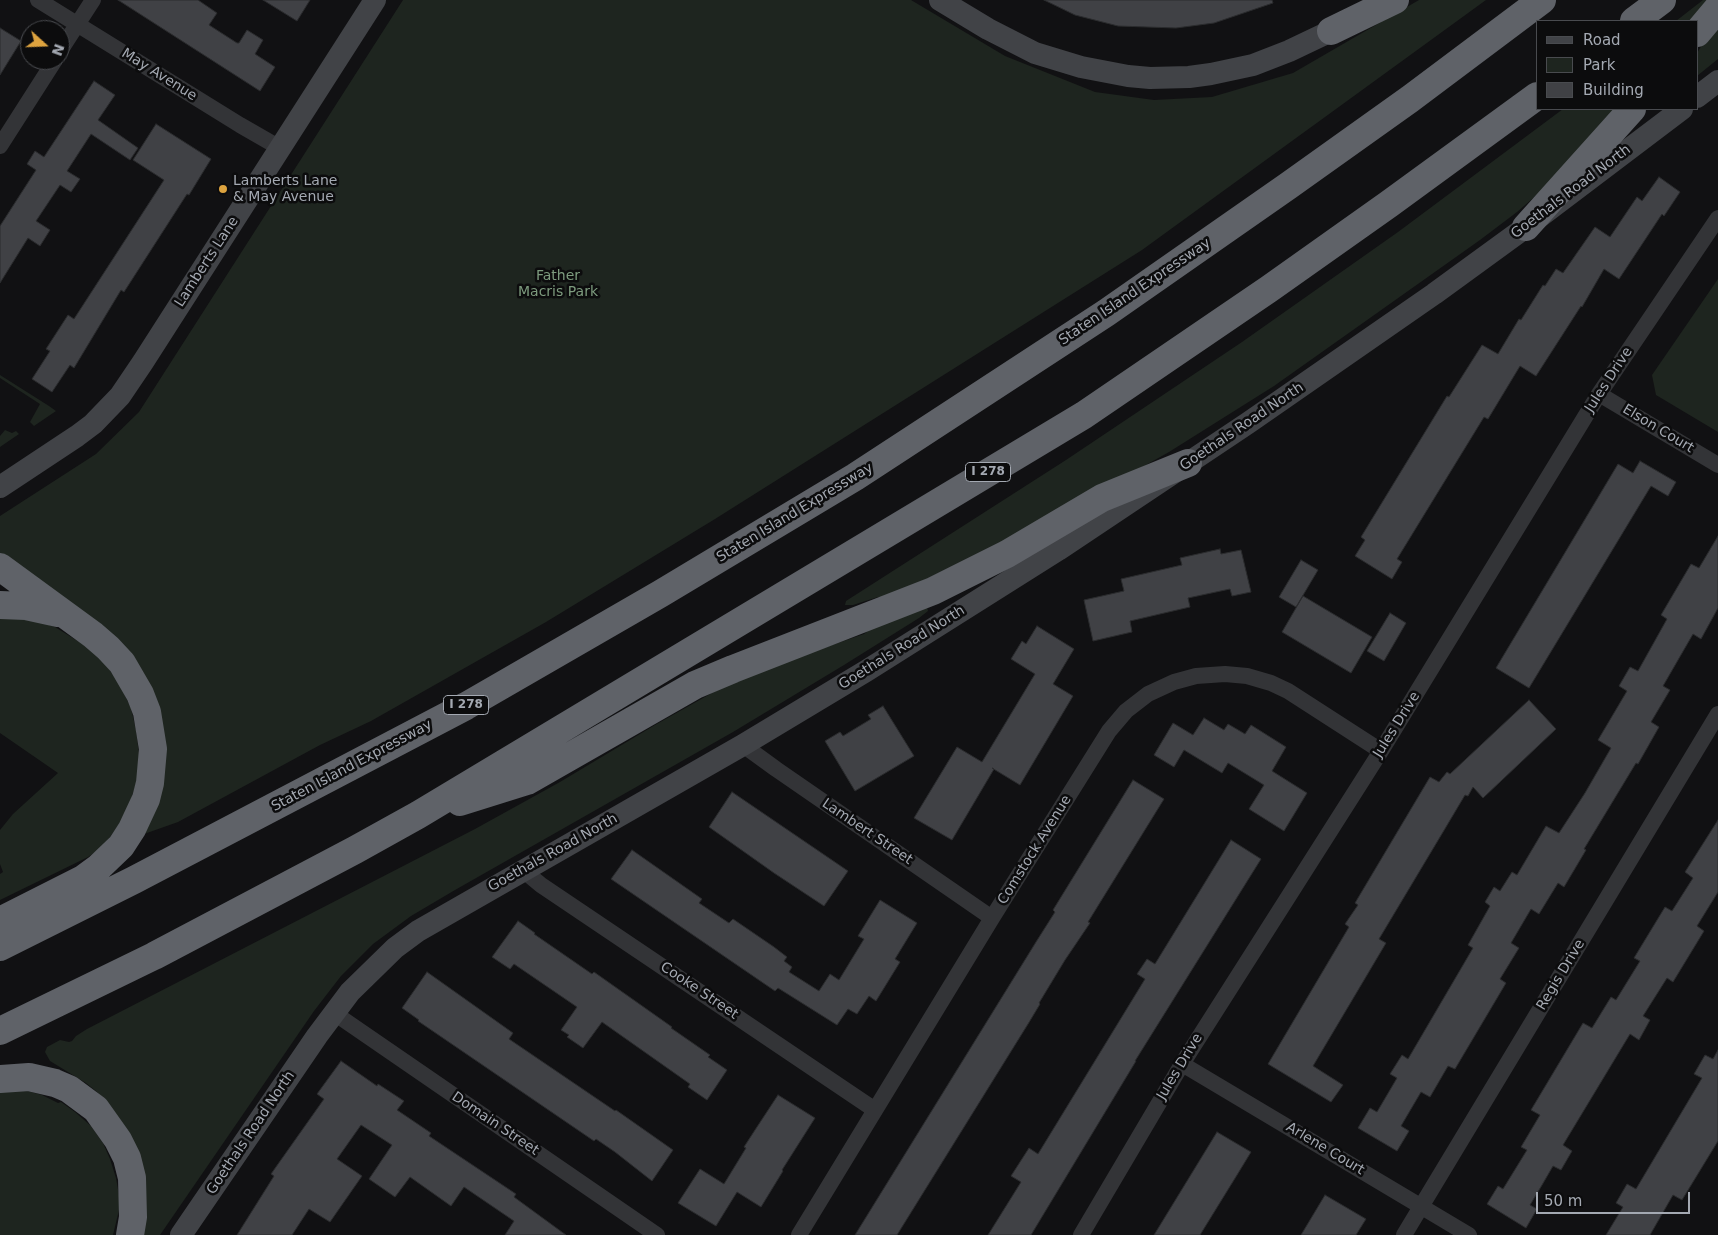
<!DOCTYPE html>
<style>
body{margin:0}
#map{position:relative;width:1718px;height:1235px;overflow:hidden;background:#111113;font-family:"DejaVu Sans",sans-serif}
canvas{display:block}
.legend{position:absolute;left:1536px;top:20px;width:162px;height:90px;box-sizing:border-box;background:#0c0c0d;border:1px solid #494b4f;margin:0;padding:6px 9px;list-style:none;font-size:15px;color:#a4a9b2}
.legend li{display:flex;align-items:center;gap:10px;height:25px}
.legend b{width:25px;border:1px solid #494b4f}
.north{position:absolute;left:20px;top:20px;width:50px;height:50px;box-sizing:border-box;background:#0c0c0d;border:1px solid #494b4f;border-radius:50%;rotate:110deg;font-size:14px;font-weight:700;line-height:20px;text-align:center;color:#a4a9b2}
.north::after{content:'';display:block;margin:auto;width:18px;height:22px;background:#dda33f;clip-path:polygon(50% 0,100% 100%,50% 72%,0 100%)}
.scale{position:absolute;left:1536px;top:1192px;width:154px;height:22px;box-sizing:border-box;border:2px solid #a4a9b2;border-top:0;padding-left:6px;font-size:15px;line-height:18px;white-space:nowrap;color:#a4a9b2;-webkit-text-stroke:4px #0c0c0d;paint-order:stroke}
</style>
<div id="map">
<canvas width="1718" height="1235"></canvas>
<ul class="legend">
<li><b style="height:6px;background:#414347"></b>Road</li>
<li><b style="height:14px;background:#1e251f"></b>Park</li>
<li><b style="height:14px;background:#404145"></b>Building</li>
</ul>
<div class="north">N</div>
<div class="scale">50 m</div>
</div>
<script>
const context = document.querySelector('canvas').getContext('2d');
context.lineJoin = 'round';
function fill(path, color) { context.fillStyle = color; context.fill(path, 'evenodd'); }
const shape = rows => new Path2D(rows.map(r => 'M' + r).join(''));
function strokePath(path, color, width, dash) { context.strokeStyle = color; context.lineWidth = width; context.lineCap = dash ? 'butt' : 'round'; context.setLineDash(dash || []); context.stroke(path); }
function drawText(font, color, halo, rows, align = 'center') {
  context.font = font + ' "DejaVu Sans",sans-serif'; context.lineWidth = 5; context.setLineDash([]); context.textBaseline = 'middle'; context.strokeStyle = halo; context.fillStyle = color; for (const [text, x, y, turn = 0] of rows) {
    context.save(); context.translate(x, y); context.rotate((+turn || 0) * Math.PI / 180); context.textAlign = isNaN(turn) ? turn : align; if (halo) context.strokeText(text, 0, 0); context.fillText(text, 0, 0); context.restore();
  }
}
fill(shape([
 [403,0,911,0,1005,56,1095,92,1154,100,1212,97,1293,73,1419,0,1486,0,1142,250,715,519,546,622,371,721,320,745,178,822,144,834,152,700,0,554,0,516,96,454,139,412],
 [1703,0,1710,0,1696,21,1676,21],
 [1718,24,1718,59,1697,76,1697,53,1709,34],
 [1563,109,1620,109,1539,193,1517,212,1480,240,1274,386,1169,452,1030,530,887,598,878,597,853,605,845,605,846,601,1066,460,1242,342,1398,232],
 [1718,279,1718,432,1656,395,1652,375],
 [0,375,49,406,56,411,34,426,30,422,40,404,0,378],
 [5,430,12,433,16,431,19,434,0,447,0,436],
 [927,607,928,611,919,618,844,665,733,732,455,890,411,916,373,944,341,976,314,1011,160,1235,138,1235,114,1116,97,1092,86,1083,50,1061,45,1052,47,1047,60,1040,69,1042,72,1041,76,1036,87,1029,475,829,560,782,655,725,728,684,768,667,864,634,878,623],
 [0,615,32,619,55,627,89,648,106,664,120,685,131,708,136,730,139,754,138,777,127,813,103,847,88,857,0,900,0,874,3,872,0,864,0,830,13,814,58,773,0,733],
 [0,1088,24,1090,42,1095,58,1103,61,1102,75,1112,91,1126,103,1143,110,1159,116,1178,119,1195,119,1210,113,1235,0,1235]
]), '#1e251f');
const building = shape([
 [118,0,198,0,217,13,209,25,237,43,239,43,247,30,263,40,255,54,275,67,260,91,118,0],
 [263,0,310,0,297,21,263,0],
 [1044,0,1272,0,1273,3,1214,23,1176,28,1118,26,1075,15,1044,0],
 [0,28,21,41,0,75,0,28],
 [94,81,115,95,98,120,138,148,130,160,91,134,67,171,80,179,71,192,60,185,36,221,50,230,40,246,28,238,0,283,0,226,36,170,27,164,35,151,44,157,94,81],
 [156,124,211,159,189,195,187,194,124,292,121,290,74,368,70,365,52,392,32,379,50,351,46,349,68,315,74,319,164,180,133,160,156,124],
 [1659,177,1680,192,1664,216,1662,214,1619,279,1604,269,1582,307,1581,306,1536,376,1520,366,1488,419,1484,417,1397,559,1402,562,1392,579,1355,556,1365,540,1361,537,1447,396,1449,397,1482,345,1498,354,1519,319,1521,320,1543,285,1545,286,1556,269,1563,273,1595,227,1610,237,1637,197,1642,201,1659,177],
 [1640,461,1676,482,1668,496,1651,486,1529,688,1496,668,1618,464,1633,473,1640,461],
 [1718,536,1718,608,1701,639,1693,634,1663,686,1670,690,1651,722,1659,727,1638,764,1636,763,1584,849,1586,850,1564,887,1558,883,1539,914,1531,909,1511,943,1519,948,1500,979,1506,983,1455,1069,1448,1066,1430,1097,1421,1092,1401,1126,1409,1131,1397,1151,1358,1128,1370,1108,1377,1112,1397,1078,1390,1074,1402,1055,1408,1059,1473,948,1468,945,1490,906,1485,902,1494,887,1500,891,1512,872,1517,875,1546,826,1559,833,1585,793,1611,748,1598,740,1627,691,1619,686,1630,667,1638,671,1667,619,1661,615,1691,564,1699,568,1718,536],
 [1220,549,1221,554,1241,550,1251,592,1232,596,1230,589,1188,598,1190,607,1130,621,1132,632,1093,641,1084,600,1124,591,1121,579,1182,565,1180,558,1220,549],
 [1301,560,1318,570,1296,607,1279,597,1301,560],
 [1303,596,1372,637,1351,673,1282,632,1303,596],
 [1390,613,1406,623,1384,661,1367,651,1390,613],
 [1037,626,1074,649,1053,684,1073,696,1020,785,992,768,994,769,952,840,914,818,957,747,982,762,1035,674,1011,659,1022,641,1026,644,1037,626],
 [1529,700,1556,729,1483,798,1473,787,1468,796,1465,795,1443,832,1379,939,1386,943,1313,1066,1343,1085,1331,1102,1268,1064,1349,927,1345,924,1358,905,1355,903,1430,777,1439,782,1447,772,1450,774,1529,700],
 [883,706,914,756,855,791,825,741,840,732,843,736,871,719,868,715,883,706],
 [1204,718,1224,730,1228,724,1245,734,1251,725,1286,747,1272,771,1307,793,1284,831,1249,809,1264,785,1228,763,1222,773,1184,750,1174,767,1154,755,1173,723,1193,735,1204,718],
 [1133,780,1164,799,1088,922,1090,923,1065,960,1039,1003,1040,1004,1028,1024,897,1235,855,1235,1036,942,1055,912,1053,910,1133,780],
 [732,792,848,871,824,906,774,873,709,827,732,792],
 [1718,820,1718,892,1697,926,1704,931,1673,982,1667,978,1643,1016,1650,1020,1639,1040,1630,1034,1563,1145,1572,1151,1561,1170,1553,1166,1542,1185,1530,1205,1537,1209,1526,1228,1487,1204,1498,1186,1503,1189,1527,1150,1521,1147,1540,1115,1531,1110,1583,1023,1592,1028,1611,997,1616,1000,1640,961,1634,958,1665,907,1672,911,1693,878,1685,872,1718,820],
 [1231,840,1261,859,1135,1061,1136,1061,1031,1235,988,1235,1021,1182,1011,1176,1029,1148,1038,1154,1145,979,1137,974,1147,959,1155,964,1231,840],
 [632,850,702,899,699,903,729,923,733,919,774,947,787,957,784,961,792,967,789,972,819,991,830,974,839,980,864,939,858,936,880,900,917,923,895,959,900,962,876,1001,869,996,857,1014,848,1009,837,1025,778,988,775,991,611,879,632,850],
 [518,921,535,933,534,934,592,974,594,972,672,1027,671,1028,710,1055,708,1057,727,1070,707,1100,688,1087,690,1084,602,1022,583,1048,567,1037,569,1035,561,1030,577,1007,514,964,510,969,492,957,518,921],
 [427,972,513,1033,509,1039,615,1111,616,1110,673,1150,652,1181,615,1152,596,1139,594,1141,418,1021,419,1020,402,1008,427,972],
 [1718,1050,1718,1141,1682,1200,1673,1195,1650,1235,1606,1235,1623,1207,1616,1203,1627,1184,1636,1189,1702,1078,1694,1074,1705,1055,1713,1059,1718,1050],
 [341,1061,377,1086,378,1084,404,1101,397,1110,431,1133,429,1136,516,1194,514,1197,566,1235,505,1235,514,1221,464,1187,451,1206,410,1177,395,1197,369,1179,392,1145,361,1125,337,1159,362,1176,330,1222,309,1209,292,1235,237,1235,274,1176,271,1174,324,1099,317,1094,341,1061],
 [778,1095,815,1118,782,1170,783,1171,761,1207,737,1192,716,1226,678,1203,700,1169,724,1184,746,1148,744,1147,755,1130,778,1095],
 [1217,1132,1251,1152,1237,1175,1200,1235,1154,1235,1217,1132],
 [1325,1195,1366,1219,1356,1235,1301,1235,1325,1195]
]);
fill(building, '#404145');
strokePath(building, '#2b2c2e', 1);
strokePath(shape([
 [38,0,240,125,280,148],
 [60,51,93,0],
 [0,146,55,60],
 [1599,394,1718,465],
 [743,745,776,769,992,918],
 [523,870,541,885,875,1110],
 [334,1013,657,1235],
 [1182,1064,1469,1235],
 [799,1235,992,918,1109,731,1126,711,1148,694,1174,682,1196,676,1225,674,1247,676,1271,683,1288,691,1381,751],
 [1081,1235,1182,1064,1381,751,1599,394,1718,218],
 [1404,1235,1718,714]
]), '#333437', 16);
strokePath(shape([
 [940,0,988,29,1035,53,1081,67,1128,76,1150,78,1189,77,1211,74,1253,65,1289,51,1331,31],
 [1697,97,1718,81],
 [0,487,77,436,93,424,120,396,143,362,375,0],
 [181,1235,317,1036,350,992,395,948,418,931,743,745,866,671,1058,550,1248,423,1434,294,1526,227,1682,109]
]), '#414347', 22);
strokePath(shape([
 [1634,21,1662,0],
 [1331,31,1395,0],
 [1697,33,1718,8],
 [1526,227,1632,109],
 [0,567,93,635,108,648,122,663,140,694,147,712,153,749,150,783,146,799,132,829,121,846,98,868,83,879,0,921],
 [0,605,26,606,58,613],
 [460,802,527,781,695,685,733,669,933,591,1007,554,1102,498,1188,463],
 [0,947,134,880,466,706,660,594,855,477,1106,313,1288,186,1410,99,1542,0],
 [0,1031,154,956,355,850,418,815,1084,415,1269,289,1389,204,1537,96],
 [0,1079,29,1077,55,1083,69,1089,96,1109,118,1140,127,1158,132,1178,133,1217,130,1235]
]), '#5f6268', 28);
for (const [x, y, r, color] of [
 [223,189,5,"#dda33f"]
]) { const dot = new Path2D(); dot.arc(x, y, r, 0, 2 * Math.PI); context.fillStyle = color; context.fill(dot); strokePath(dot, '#0c0c0d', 2); }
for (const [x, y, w] of [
 [988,472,45],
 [466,705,45]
]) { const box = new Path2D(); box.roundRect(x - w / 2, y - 9.5, w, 19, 4); context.fillStyle = '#0c0c0d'; context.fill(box); strokePath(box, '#a4a9b2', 1); }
drawText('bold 12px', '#a4a9b2', null, [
 ["I 278",988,472],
 ["I 278",466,705]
]);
drawText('14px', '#a4a9b2', '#0c0c0d', [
 ["May Avenue",159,75,32],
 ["Goethals Road North",1571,192,-37],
 ["Lamberts Lane",207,262,-57],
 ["Staten Island Expressway",1135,292,-34],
 ["Jules Drive",1609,380,-57],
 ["Goethals Road North",1242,427,-34],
 ["Elson Court",1658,429,31],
 ["Staten Island Expressway",795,513,-31],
 ["Goethals Road North",902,648,-32],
 ["Jules Drive",1397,725,-58],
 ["Staten Island Expressway",352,766,-28],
 ["Lambert Street",867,832,34],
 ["Comstock Avenue",1035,850,-58],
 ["Goethals Road North",553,853,-29],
 ["Regis Drive",1561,975,-59],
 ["Cooke Street",699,991,34],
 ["Jules Drive",1180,1067,-59],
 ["Domain Street",495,1124,34],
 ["Goethals Road North",251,1133,-56],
 ["Arlene Court",1325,1149,31]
]);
drawText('14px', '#a4a9b2', '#0c0c0d', [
 ["Lamberts Lane",233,181],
 ["& May Avenue",233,197]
], 'left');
drawText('14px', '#7d9b7e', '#0c0c0d', [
 ["Father",558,276],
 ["Macris Park",558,292]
]);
</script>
